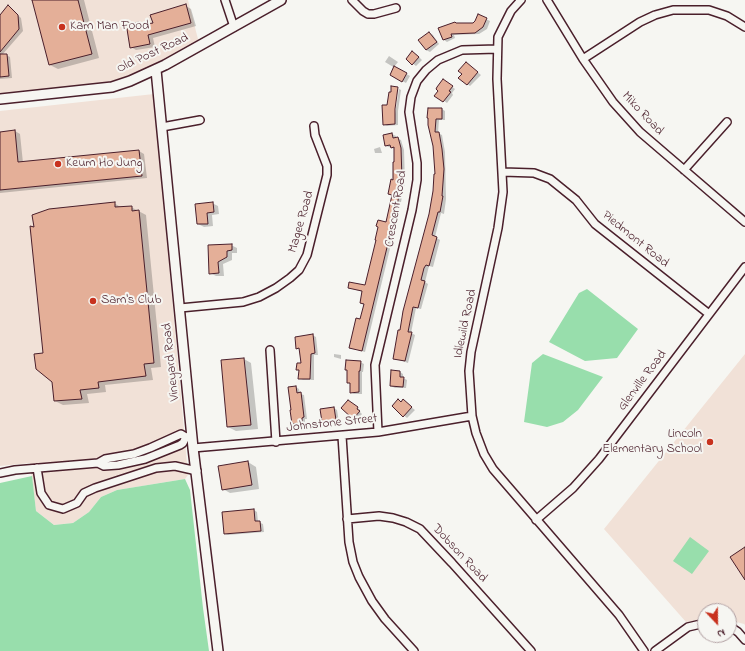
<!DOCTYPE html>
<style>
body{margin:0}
#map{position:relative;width:745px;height:651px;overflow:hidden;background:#f6f6f2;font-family:"Indie Flower",sans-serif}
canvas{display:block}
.north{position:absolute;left:697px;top:603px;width:40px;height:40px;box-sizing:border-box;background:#f6f6f2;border:1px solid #b1a0a2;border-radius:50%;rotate:158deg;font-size:11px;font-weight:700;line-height:16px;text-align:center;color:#4a1f2b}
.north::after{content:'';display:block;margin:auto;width:14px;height:18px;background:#c8321e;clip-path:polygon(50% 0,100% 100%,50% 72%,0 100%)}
</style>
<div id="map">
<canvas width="745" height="651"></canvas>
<div class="north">N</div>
</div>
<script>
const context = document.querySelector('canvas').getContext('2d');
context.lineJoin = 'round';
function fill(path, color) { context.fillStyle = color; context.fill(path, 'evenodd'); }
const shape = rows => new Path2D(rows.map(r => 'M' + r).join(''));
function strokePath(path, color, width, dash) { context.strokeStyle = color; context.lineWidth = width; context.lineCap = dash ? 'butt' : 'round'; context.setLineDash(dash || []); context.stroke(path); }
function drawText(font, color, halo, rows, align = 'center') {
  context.font = font + ' "Indie Flower",sans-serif'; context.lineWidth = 4; context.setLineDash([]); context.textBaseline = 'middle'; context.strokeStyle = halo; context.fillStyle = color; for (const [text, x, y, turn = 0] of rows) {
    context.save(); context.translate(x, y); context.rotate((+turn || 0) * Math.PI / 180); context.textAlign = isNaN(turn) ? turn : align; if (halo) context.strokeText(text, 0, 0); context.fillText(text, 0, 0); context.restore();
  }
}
fill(shape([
 [0,0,188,0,199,43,127,80,93,86,0,95],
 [154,94,188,475,185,479,117,490,101,497,89,512,73,523,54,525,36,511,30,463,0,466,0,111],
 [745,354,745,625,744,624,729,620,729,611,705,611,705,619,686,622,604,529]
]), '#f1e1d7');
fill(shape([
 [587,289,638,329,617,358,585,361,549,342,579,293],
 [543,354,603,377,578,410,563,422,547,427,524,422,532,363],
 [32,476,36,511,54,525,73,523,89,512,101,497,117,490,185,479,190,490,203,608,209,651,0,651,0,483],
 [690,537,709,551,692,574,673,561]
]), '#98deac');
fill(shape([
 [33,0,84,0,99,58,58,69,50,65],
 [186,6,191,9,196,26,153,38,155,47,136,50,131,47,130,29,139,23,144,26,154,24],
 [9,7,21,18,23,31,2,55,6,55,10,57,12,78,0,79,0,17],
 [479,16,490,21,487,29,479,34,454,35,455,38,447,42,444,40,457,24,473,24,476,21],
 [430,33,433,35,439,44,430,52,426,50],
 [416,54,422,60,416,66,407,59],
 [389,56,398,62,394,67,410,76,406,83,391,75,395,68,385,62],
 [466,63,481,75,470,86,467,84,463,74],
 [446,82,455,89,452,93,453,95,447,103,436,95],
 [399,89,401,90,398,111,398,125,387,126,383,124,387,107,393,114,395,114],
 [442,109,445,111,445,120,439,120,438,133,442,135,445,152,446,199,444,214,441,213,435,237,440,240,433,267,429,266,425,282,428,284,421,309,416,308,411,333,415,335,408,363,394,358,430,214,436,175,434,146,429,125],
 [15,131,20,134,23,163,139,151,144,154,147,178,0,193,0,133],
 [392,134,396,136,396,138,401,140,404,150,405,182,394,237,393,236,365,352,350,348,361,321,364,305,361,303,363,292,349,288,365,286,387,223,392,196,389,194,394,181,395,163,395,149,386,146,384,136],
 [380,147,382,153,375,153,374,149],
 [114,203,122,208,131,207,146,215,161,367,151,368,153,380,105,385,106,392,87,394,89,403,63,405,55,401,53,381,45,353,35,228],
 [212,203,218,206,219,214,212,215,213,226,204,227,198,224],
 [231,245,237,248,237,253,232,253,232,260,223,264,224,276,216,276,210,273,209,246],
 [312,335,316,337,318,355,314,355,314,380,303,380,299,378,302,364,300,350,297,348],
 [334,354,341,355,341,359,334,357],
 [244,359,251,363,258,429,236,431,228,427],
 [360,362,364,364,363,372,362,372,362,394,354,394,351,392,351,384,348,382,348,370,346,369],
 [400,372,403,374,403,378,407,380,406,388,395,388,391,386],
 [296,387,299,389,300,394,304,395,307,419,305,419,305,425,296,426,293,424],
 [351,403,360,410,359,411,362,414,357,420,354,418],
 [401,403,406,403,415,410,407,418,393,406],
 [334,408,337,410,339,422,326,423,323,421],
 [248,462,256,467,259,489,230,493,223,489,219,467],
 [254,510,257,512,258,522,263,524,264,532,228,535,225,534]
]), '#0003');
const building = shape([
 [32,0,78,0,92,54,49,65,32,0],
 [186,4,191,23,148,35,150,44,130,48,127,29,129,28,128,24,139,22,140,25,153,23,150,15,186,4],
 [8,5,18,15,19,29,0,52,0,15,8,5],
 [478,14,487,18,483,27,475,33,451,34,452,37,443,40,438,28,455,22,456,23,473,23,475,21,478,14],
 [429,32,437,42,426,50,418,40,429,32],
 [412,51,419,57,412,65,406,59,412,51],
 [0,54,7,54,9,76,0,77,0,54],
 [466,62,478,72,467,85,458,78,462,74,458,71,466,62],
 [394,66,407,73,402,82,390,75,394,66],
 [443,79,453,86,449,91,451,92,443,102,434,96,438,91,436,89,437,87,443,79],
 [391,86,398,87,395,109,395,124,383,125,382,105,387,105,389,92,391,92,391,86],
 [428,108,442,108,442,119,436,119,435,132,439,132,442,149,444,169,442,196,443,196,440,212,438,212,432,235,437,237,429,266,426,265,424,268,421,280,425,281,418,308,413,307,408,332,412,332,405,361,393,359,398,330,400,330,403,311,429,214,433,191,434,174,435,174,433,146,428,125,428,118,427,118,428,108],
 [15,130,18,162,139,150,142,176,0,190,0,132,15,130],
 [392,133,393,138,398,137,401,148,402,180,391,236,390,235,362,351,349,348,356,318,360,319,364,304,360,303,362,291,348,288,349,282,365,285,376,240,375,240,378,227,376,226,378,220,386,222,392,195,388,194,391,179,393,180,393,162,394,162,394,147,391,148,390,145,385,146,383,135,392,133],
 [115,202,115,207,132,206,132,211,139,210,154,363,144,364,146,376,98,382,99,388,80,390,82,399,54,401,52,382,36,369,34,354,43,353,30,226,34,227,32,215,49,209,115,202],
 [213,202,214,212,207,213,208,224,197,224,195,204,213,202],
 [232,244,232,250,227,251,227,257,218,262,219,273,209,274,208,245,232,244],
 [313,334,315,353,311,354,310,379,298,379,299,370,296,370,297,363,301,363,299,348,296,349,295,337,313,334],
 [244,358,251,425,227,427,221,360,244,358],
 [346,360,361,361,360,371,359,371,359,392,350,393,350,383,347,383,347,370,345,370,346,360],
 [391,370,400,371,400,377,404,377,403,387,390,386,391,370],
 [296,386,297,393,301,392,304,417,302,418,302,423,292,424,290,410,291,410,288,387,296,386],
 [398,399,401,402,403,399,412,407,403,417,392,406,398,399],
 [348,400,358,407,357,409,360,411,353,419,341,408,348,400],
 [334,407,336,420,322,422,320,409,334,407],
 [248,461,252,485,222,490,218,466,248,461],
 [254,509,255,521,260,521,261,531,224,534,222,512,254,509],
 [745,547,745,580,730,557,745,547]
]);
fill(building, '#e4af98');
strokePath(building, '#4a1f2b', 1);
const street = shape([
 [225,0,234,27],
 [352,0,363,11,368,14,374,14,396,8],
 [521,0,511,11,498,37,497,79,503,192,498,228,471,352,469,371,472,416,476,433,484,454,493,469,619,615,644,651],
 [547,0,583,59,613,102,640,132,745,222],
 [583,59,640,22,655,15,673,10,709,10,727,16,745,27],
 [162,127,200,120],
 [684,170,727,122],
 [503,172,534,173,550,179,576,200,595,224,709,314],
 [180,308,243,302,259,297,276,288,290,278,299,270,307,255,327,175,327,166,315,135,314,126],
 [270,350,276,442],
 [378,432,375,365,412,210,417,180,417,163,409,112,411,97,417,81,426,70,438,60,462,50,497,49],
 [342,436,349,542,353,562,359,577,372,601,385,619,414,651],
 [193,448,378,432,472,416],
 [98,463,104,466,118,465,145,459,180,445,183,443,186,437],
 [37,468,41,493,49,505,63,509,77,503,84,493,95,488,156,468,175,466,197,471],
 [0,473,15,470,98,463,105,459,134,454,150,448,181,434,186,437,192,435],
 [347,519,379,516,393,518,406,522,420,529,452,563,531,651],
 [536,520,573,488,599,459,745,267],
 [729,626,738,632,745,640],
 [655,651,688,627,705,623]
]);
const secondary = shape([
 [156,70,193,448,218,651],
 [0,99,112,87,130,81,165,65,281,0]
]);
strokePath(street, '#4a1f2b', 10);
strokePath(secondary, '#4a1f2b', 12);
strokePath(street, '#f6f6f2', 7);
strokePath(secondary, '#f6f6f2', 9);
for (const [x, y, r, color] of [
 [62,27,4,"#c8321e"],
 [58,164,4,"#c8321e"],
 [93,301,4,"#c8321e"],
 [710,442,4,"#c8321e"]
]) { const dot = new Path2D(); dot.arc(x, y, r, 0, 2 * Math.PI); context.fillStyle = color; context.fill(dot); strokePath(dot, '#f6f6f2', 1.5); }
drawText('13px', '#4a1f2b', '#f6f6f2', [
 ["Kam Man Food",70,27],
 ["Keum Ho Jung",66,164],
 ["Sam's Club",101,301],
 ["Lincoln",702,435,"right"],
 ["Elementary School",702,450,"right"]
], 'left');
drawText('13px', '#4a1f2b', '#f6f6f2', [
 ["Old Post Road",153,54,-25],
 ["Miko Road",642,114,47],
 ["Crescent Road",397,209,-80],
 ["Magee Road",302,222,-74],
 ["Piedmont Road",635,240,39],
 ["Idlewild Road",466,324,-78],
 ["Vineyard Road",172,362,-96],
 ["Glenville Road",643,381,-53],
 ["Johnstone Street",332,424,-6],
 ["Dobson Road",459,554,47]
]);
</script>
